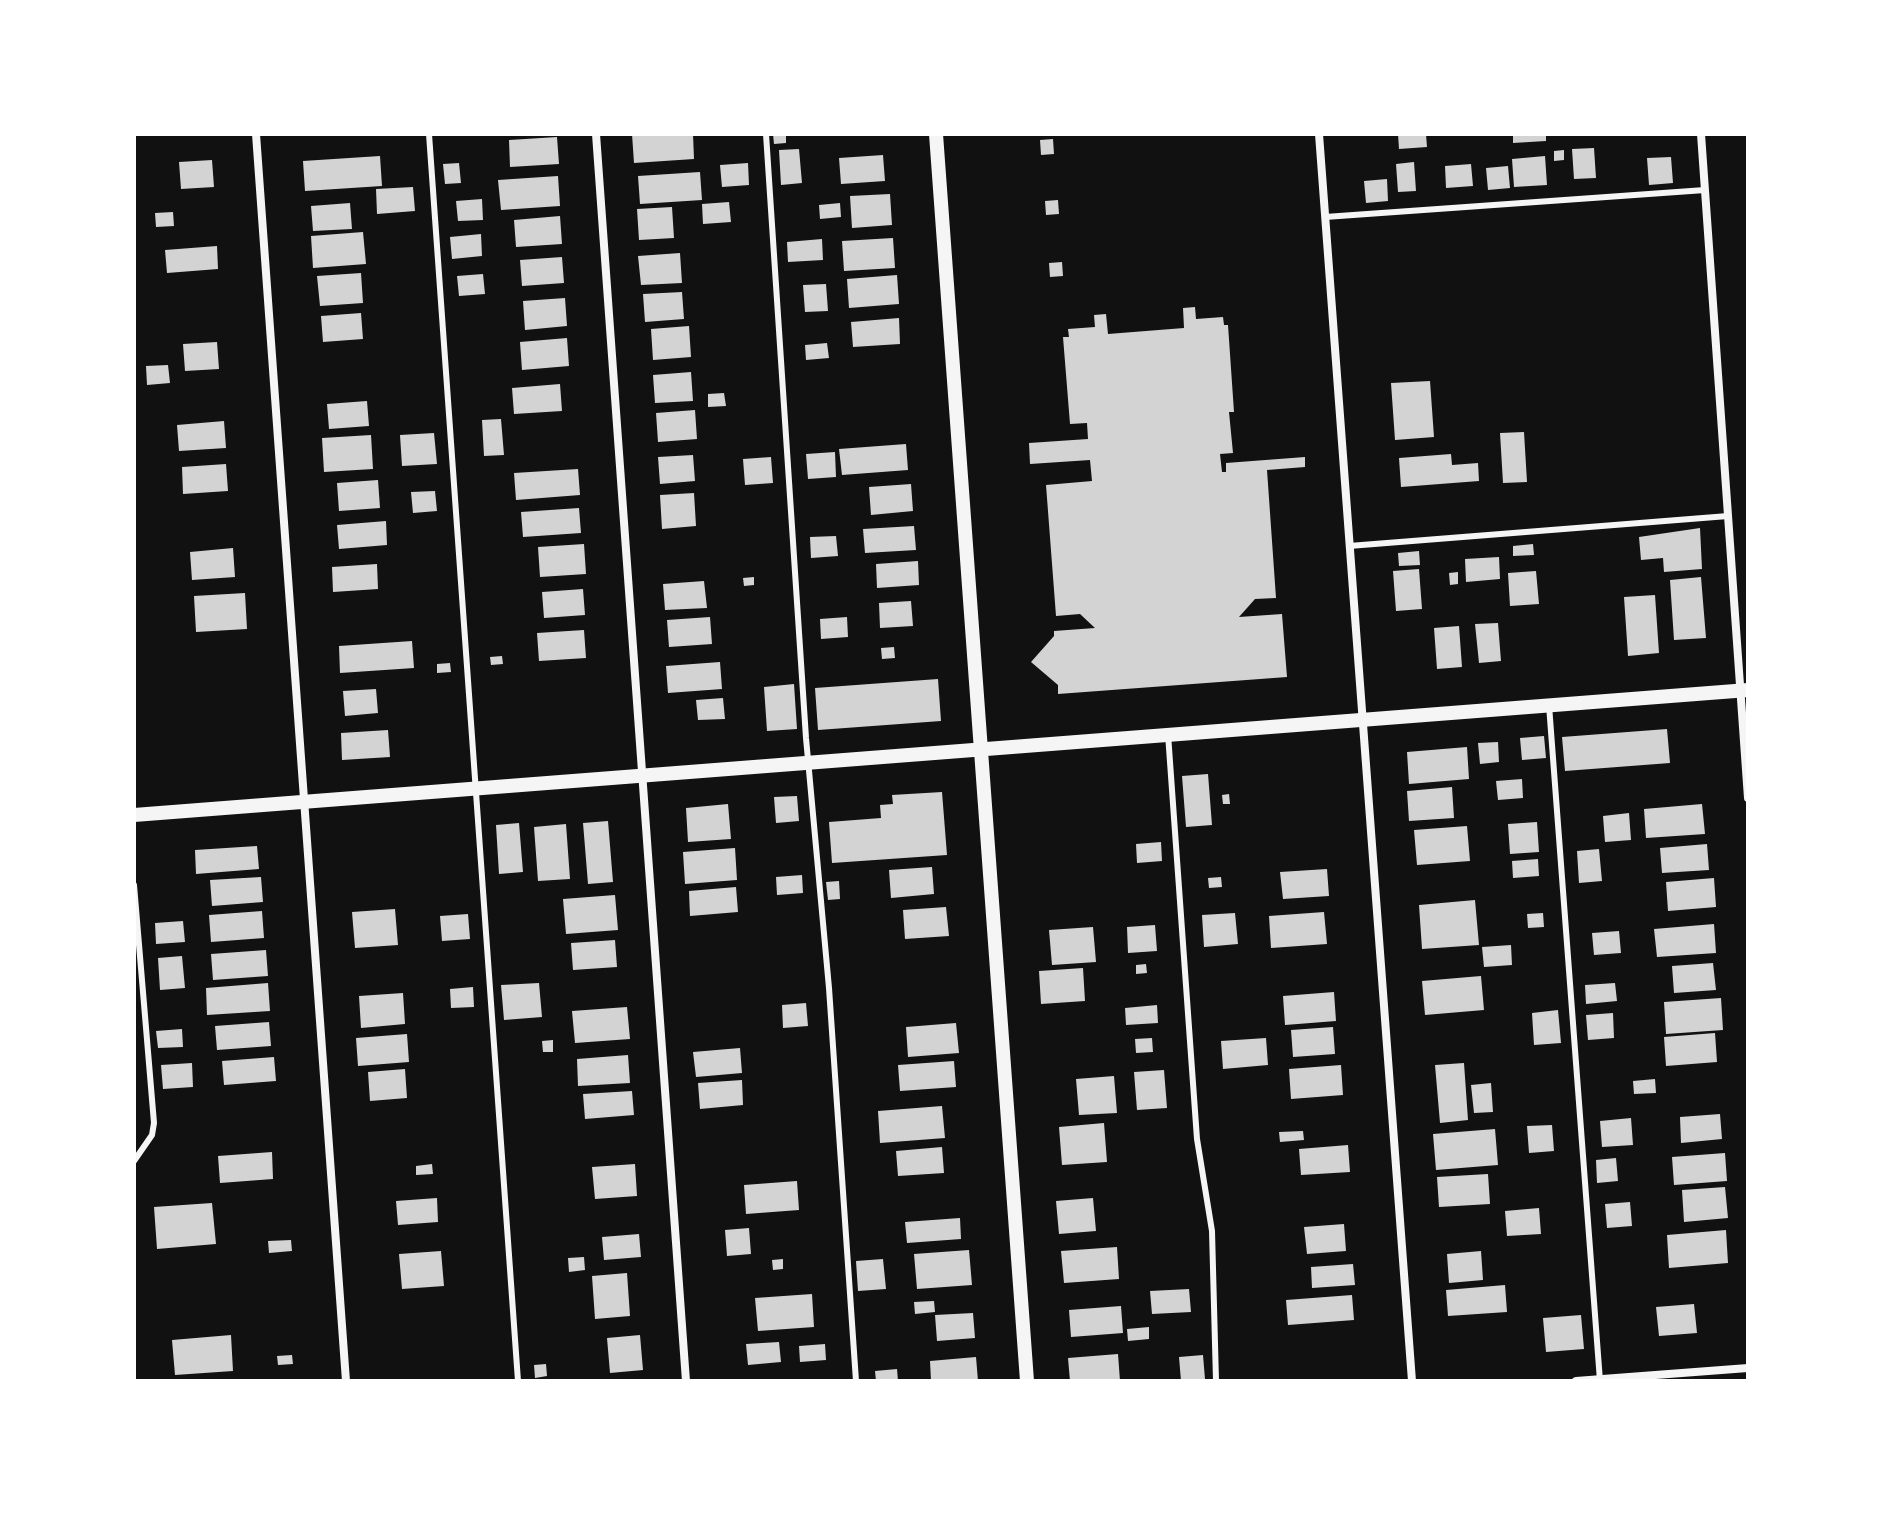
<!DOCTYPE html>
<style>
body{margin:0}
#map{position:relative;width:1882px;height:1515px;overflow:hidden;background:#111;font-family:"Fira Sans Condensed",sans-serif}
canvas{display:block}
.frame{position:absolute;inset:0;border:136px solid #fff;pointer-events:none}
</style>
<div id="map">
<canvas width="1882" height="1515"></canvas>
<div class="frame"></div>
</div>
<script>
const context = document.querySelector('canvas').getContext('2d');
context.lineJoin = 'round';
function fill(path, color) { context.fillStyle = color; context.fill(path, 'evenodd'); }
const shape = rows => new Path2D(rows.map(r => 'M' + r).join(''));
function strokePath(path, color, width, dash) { context.strokeStyle = color; context.lineWidth = width; context.lineCap = dash ? 'butt' : 'round'; context.setLineDash(dash || []); context.stroke(path); }
fill(shape([
 [632,134,693,134,694,159,634,163],
 [773,134,786,134,786,143,774,144],
 [1398,134,1426,134,1427,147,1399,149],
 [1513,134,1546,134,1546,141,1513,143],
 [557,137,559,164,510,167,509,140],
 [1053,139,1054,154,1041,155,1040,140],
 [1594,148,1596,178,1574,179,1572,149],
 [799,149,802,183,781,185,779,150],
 [1564,150,1564,160,1554,161,1554,151],
 [883,155,885,181,841,184,839,158],
 [380,156,382,186,305,191,303,161],
 [1545,156,1547,185,1514,187,1512,159],
 [1671,157,1673,183,1649,185,1647,158],
 [212,160,214,187,181,189,179,162],
 [1414,162,1416,191,1398,192,1396,164],
 [459,163,461,183,445,184,443,164],
 [748,163,749,185,722,187,720,165],
 [1471,164,1473,186,1446,188,1445,166],
 [1508,166,1510,188,1488,190,1486,168],
 [700,172,702,200,640,204,638,176],
 [558,176,560,206,501,210,498,180],
 [1387,179,1388,201,1366,203,1364,181],
 [413,187,415,211,377,214,376,189],
 [890,194,892,225,852,228,850,196],
 [482,199,483,220,458,221,456,201],
 [1058,200,1059,214,1046,215,1045,201],
 [729,202,731,222,703,224,702,204],
 [350,203,352,229,313,231,311,206],
 [840,203,841,217,820,219,819,205],
 [672,207,674,238,639,240,637,209],
 [173,212,174,226,156,227,155,213],
 [560,216,562,244,516,247,514,220],
 [363,232,366,264,313,268,311,236],
 [481,234,482,256,452,259,450,237],
 [893,238,895,268,844,271,842,241],
 [822,239,823,260,788,262,787,242],
 [217,246,218,269,167,273,165,250],
 [680,253,682,283,641,285,638,256],
 [562,257,564,283,522,286,520,260],
 [1062,262,1063,276,1050,277,1049,263],
 [361,273,363,303,320,306,317,276],
 [483,274,485,294,459,296,457,276],
 [897,275,899,304,849,308,847,279],
 [826,284,828,311,805,312,803,285],
 [682,292,684,319,645,322,643,294],
 [565,298,567,326,525,330,523,301],
 [1195,307,1196,319,1223,317,1224,325,1228,325,1234,412,1229,412,1233,453,1220,454,1222,472,1226,472,1226,463,1305,457,1305,467,1267,470,1276,598,1255,599,1239,617,1282,614,1287,677,1058,694,1058,685,1031,662,1054,636,1054,631,1095,628,1080,614,1056,616,1046,485,1092,481,1090,460,1030,464,1029,443,1088,439,1087,423,1070,424,1063,337,1069,337,1068,329,1095,327,1094,315,1106,314,1108,334,1184,328,1183,308],
 [361,313,363,339,323,342,321,316],
 [899,318,900,344,853,347,851,322],
 [689,326,691,357,653,360,651,329],
 [567,338,569,366,522,370,520,342],
 [217,342,219,369,185,371,183,344],
 [827,343,829,358,806,360,805,345],
 [168,365,170,383,147,385,146,366],
 [691,372,693,401,655,403,653,375],
 [1430,381,1434,437,1395,440,1391,383],
 [560,384,562,411,514,414,512,388],
 [724,393,726,406,708,407,708,394],
 [367,401,369,426,329,429,327,404],
 [695,410,697,439,658,442,656,413],
 [501,419,504,455,484,456,482,420],
 [224,421,226,448,179,451,177,425],
 [1524,432,1527,482,1503,483,1500,433],
 [434,433,437,464,402,466,400,435],
 [371,435,373,469,324,472,322,438],
 [906,444,908,470,842,475,839,449],
 [835,452,836,477,808,479,806,454],
 [1451,454,1452,465,1478,463,1479,481,1401,487,1399,458],
 [693,455,695,481,660,484,658,457],
 [771,457,773,483,745,485,743,459],
 [226,464,228,491,183,494,182,467],
 [578,469,580,495,516,500,514,473],
 [378,480,380,508,339,511,337,483],
 [911,484,913,511,871,515,869,487],
 [435,491,437,511,413,513,411,492],
 [694,493,696,526,662,529,660,495],
 [579,508,581,533,523,537,521,512],
 [386,521,387,545,339,549,337,525],
 [914,526,916,550,865,553,863,529],
 [1700,528,1702,569,1664,572,1663,558,1641,560,1639,537],
 [836,536,838,556,811,558,810,537],
 [584,544,586,574,540,577,538,547],
 [1533,544,1534,555,1513,556,1513,546],
 [233,548,235,577,192,580,190,552],
 [1419,551,1420,565,1399,566,1398,553],
 [1499,557,1500,579,1466,582,1465,559],
 [918,561,919,585,877,588,876,564],
 [377,564,378,589,333,592,332,567],
 [1419,569,1422,609,1396,611,1393,571],
 [1536,571,1539,604,1510,606,1508,573],
 [1458,572,1458,584,1450,585,1449,573],
 [754,577,754,585,744,586,743,578],
 [1701,577,1706,638,1674,640,1670,580],
 [704,581,707,608,665,610,663,584],
 [583,589,585,615,544,618,542,592],
 [245,593,247,629,196,632,194,596],
 [1655,595,1659,653,1628,656,1624,597],
 [911,601,913,626,880,628,879,603],
 [710,617,712,644,669,647,667,620],
 [847,617,848,637,821,639,820,619],
 [1498,623,1501,661,1479,663,1475,624],
 [1459,626,1462,667,1437,669,1434,628],
 [584,630,586,658,539,661,537,633],
 [412,641,414,668,340,673,339,646],
 [894,647,895,658,882,659,881,648],
 [502,656,503,664,491,665,490,657],
 [720,662,722,689,668,693,666,666],
 [450,663,451,672,437,673,437,664],
 [938,679,941,721,818,730,815,688],
 [794,684,797,729,767,731,764,687],
 [376,689,378,713,345,716,343,691],
 [723,698,725,719,698,720,696,700],
 [1667,729,1670,763,1565,771,1562,737],
 [388,730,390,757,342,760,341,733],
 [1544,736,1546,758,1522,760,1520,738],
 [1498,742,1499,762,1480,764,1478,743],
 [1467,747,1469,779,1409,784,1407,752],
 [1208,774,1212,825,1186,827,1182,776],
 [1522,779,1523,798,1498,800,1496,781],
 [1452,787,1454,818,1409,821,1407,791],
 [942,792,947,855,832,863,829,822,881,818,880,805,893,804,892,795],
 [1229,794,1230,804,1223,804,1222,795],
 [797,796,799,821,776,823,774,797],
 [728,804,731,839,688,842,686,808],
 [1702,804,1705,834,1646,838,1644,809],
 [1629,813,1631,840,1605,842,1603,816],
 [608,821,613,882,588,884,583,823],
 [1537,822,1539,852,1510,854,1508,824],
 [519,823,523,872,499,874,496,825],
 [566,824,570,879,538,881,534,827],
 [1467,826,1470,861,1417,865,1414,830],
 [1161,842,1162,861,1137,863,1136,844],
 [1707,844,1709,870,1662,873,1660,848],
 [257,846,259,869,196,874,195,850],
 [735,848,737,880,685,884,683,852],
 [1599,849,1602,881,1579,883,1577,851],
 [1538,859,1539,876,1513,878,1512,861],
 [932,867,934,894,891,898,889,870],
 [1327,869,1329,896,1283,899,1280,872],
 [802,875,803,893,777,895,776,877],
 [261,877,263,902,212,906,210,880],
 [1221,877,1222,887,1209,888,1208,878],
 [1714,878,1716,907,1668,911,1666,882],
 [839,881,840,899,828,900,826,882],
 [736,887,738,912,690,916,689,891],
 [615,895,618,930,566,934,563,899],
 [1475,900,1479,945,1422,949,1419,905],
 [946,907,949,936,905,939,903,910],
 [395,909,398,945,355,948,352,912],
 [262,911,264,938,211,942,209,915],
 [1324,912,1327,944,1271,948,1269,916],
 [1235,913,1238,944,1204,947,1202,915],
 [1543,913,1544,927,1528,928,1527,914],
 [468,914,470,939,442,941,440,916],
 [183,921,185,942,156,944,155,923],
 [1714,924,1716,953,1657,957,1654,929],
 [1155,925,1157,951,1128,953,1127,927],
 [1093,927,1096,962,1052,965,1049,930],
 [1619,931,1621,953,1594,955,1592,933],
 [615,940,617,967,573,970,571,943],
 [1511,945,1512,965,1484,967,1482,947],
 [266,950,268,976,213,980,211,954],
 [182,956,185,988,160,990,158,958],
 [1713,963,1716,990,1674,993,1672,966],
 [1146,964,1147,973,1136,974,1136,965],
 [1083,968,1085,1001,1041,1004,1039,971],
 [1481,976,1484,1010,1425,1015,1422,981],
 [268,983,270,1011,207,1015,206,988],
 [539,983,542,1017,504,1020,501,985],
 [1615,983,1617,1001,1586,1004,1585,985],
 [473,987,474,1007,451,1008,450,989],
 [1334,992,1336,1021,1285,1025,1283,996],
 [403,993,405,1024,361,1028,359,996],
 [1721,998,1723,1030,1666,1034,1664,1002],
 [806,1003,808,1026,783,1028,782,1005],
 [1157,1005,1158,1023,1126,1025,1125,1008],
 [627,1007,630,1039,575,1043,572,1011],
 [1558,1010,1561,1043,1534,1045,1532,1013],
 [1613,1013,1614,1038,1588,1040,1586,1015],
 [269,1022,271,1046,217,1050,215,1026],
 [956,1023,959,1053,908,1057,906,1027],
 [1333,1027,1335,1054,1293,1057,1291,1030],
 [182,1029,183,1047,158,1048,156,1031],
 [1715,1033,1717,1062,1666,1066,1664,1037],
 [407,1034,409,1062,358,1066,356,1038],
 [1152,1038,1153,1052,1136,1053,1135,1039],
 [1266,1038,1268,1065,1223,1069,1221,1041],
 [553,1040,553,1052,543,1052,542,1041],
 [740,1048,742,1073,696,1077,693,1052],
 [628,1055,630,1083,578,1086,577,1059],
 [274,1057,276,1081,224,1085,222,1061],
 [954,1061,956,1087,900,1091,898,1065],
 [192,1063,193,1087,163,1089,161,1065],
 [1464,1063,1468,1120,1440,1123,1435,1065],
 [1341,1065,1343,1095,1291,1099,1289,1069],
 [405,1069,407,1098,370,1101,368,1072],
 [1164,1070,1167,1108,1137,1110,1134,1072],
 [1114,1076,1117,1113,1079,1115,1076,1079],
 [1655,1079,1656,1093,1634,1094,1633,1081],
 [742,1080,743,1105,700,1109,698,1083],
 [1491,1083,1493,1112,1474,1113,1471,1085],
 [632,1091,634,1115,585,1119,583,1094],
 [942,1106,945,1138,880,1143,878,1111],
 [1720,1114,1722,1139,1681,1143,1680,1117],
 [1631,1118,1633,1145,1602,1147,1600,1121],
 [1104,1123,1107,1162,1062,1165,1059,1127],
 [1552,1125,1554,1151,1529,1153,1527,1126],
 [1495,1129,1498,1165,1436,1170,1433,1134],
 [1303,1131,1304,1140,1280,1142,1279,1132],
 [1348,1145,1350,1172,1301,1175,1299,1149],
 [942,1147,944,1173,898,1176,896,1151],
 [272,1152,273,1179,220,1183,218,1156],
 [1725,1153,1727,1181,1674,1185,1672,1157],
 [1616,1158,1618,1181,1597,1183,1596,1160],
 [432,1164,433,1174,416,1175,416,1166],
 [635,1164,637,1196,595,1199,592,1167],
 [1488,1174,1490,1204,1439,1207,1437,1177],
 [797,1181,799,1210,746,1214,744,1185],
 [1725,1187,1728,1218,1684,1222,1682,1190],
 [437,1198,438,1222,398,1225,396,1201],
 [1093,1198,1096,1231,1059,1234,1056,1201],
 [1630,1202,1632,1226,1607,1228,1605,1204],
 [212,1203,216,1244,157,1249,154,1207],
 [1539,1208,1541,1234,1507,1236,1505,1211],
 [960,1218,961,1239,907,1243,905,1222],
 [1344,1224,1346,1251,1307,1254,1304,1227],
 [749,1228,751,1254,727,1256,725,1230],
 [1726,1230,1728,1263,1669,1268,1667,1235],
 [639,1234,641,1257,604,1260,602,1237],
 [291,1240,292,1251,269,1253,268,1241],
 [1117,1247,1119,1279,1064,1283,1061,1251],
 [969,1250,972,1285,917,1289,914,1254],
 [441,1251,444,1286,402,1289,399,1254],
 [1481,1251,1483,1280,1449,1283,1447,1254],
 [584,1257,585,1270,569,1272,568,1258],
 [783,1259,783,1269,773,1270,772,1260],
 [883,1259,886,1289,858,1291,856,1261],
 [1353,1264,1355,1285,1312,1288,1311,1267],
 [627,1273,630,1316,595,1319,592,1276],
 [1505,1285,1507,1312,1448,1316,1446,1290],
 [1189,1289,1191,1312,1152,1314,1150,1291],
 [812,1294,814,1327,758,1331,755,1298],
 [1352,1295,1354,1320,1288,1325,1286,1300],
 [934,1301,935,1312,915,1314,914,1302],
 [1694,1304,1697,1333,1659,1336,1656,1307],
 [1121,1306,1123,1333,1071,1337,1069,1310],
 [973,1313,975,1338,937,1341,935,1315],
 [1581,1315,1584,1349,1546,1352,1543,1318],
 [1149,1327,1149,1339,1128,1341,1127,1329],
 [231,1335,233,1371,175,1375,172,1340],
 [640,1335,643,1370,610,1373,607,1338],
 [779,1342,781,1362,748,1365,746,1344],
 [825,1344,826,1360,800,1362,799,1346],
 [1118,1354,1120,1381,1070,1381,1068,1358],
 [292,1355,293,1364,278,1365,277,1356],
 [1203,1355,1205,1379,1181,1381,1179,1357],
 [976,1357,978,1381,931,1381,930,1361],
 [546,1364,547,1376,535,1378,534,1365],
 [897,1369,898,1381,876,1381,875,1371]
]), '#d3d3d3');
strokePath(shape([
 [429,134,518,1381],
 [766,134,806,738,829,988,856,1381],
 [1325,217,1705,190],
 [1349,546,1728,516],
 [1549,705,1600,1381],
 [1168,734,1197,1139,1212,1231,1216,1381],
 [134,885,154,1123,152,1135,134,1161]
]), '#f5f5f5', 6);
strokePath(shape([
 [256,134,346,1381],
 [596,134,686,1381],
 [1319,134,1412,1381],
 [1701,134,1748,798],
 [1576,1381,1748,1368]
]), '#f5f5f5', 8);
strokePath(shape([
 [936,134,1027,1381],
 [134,815,1748,690]
]), '#f5f5f5', 14);
</script>
